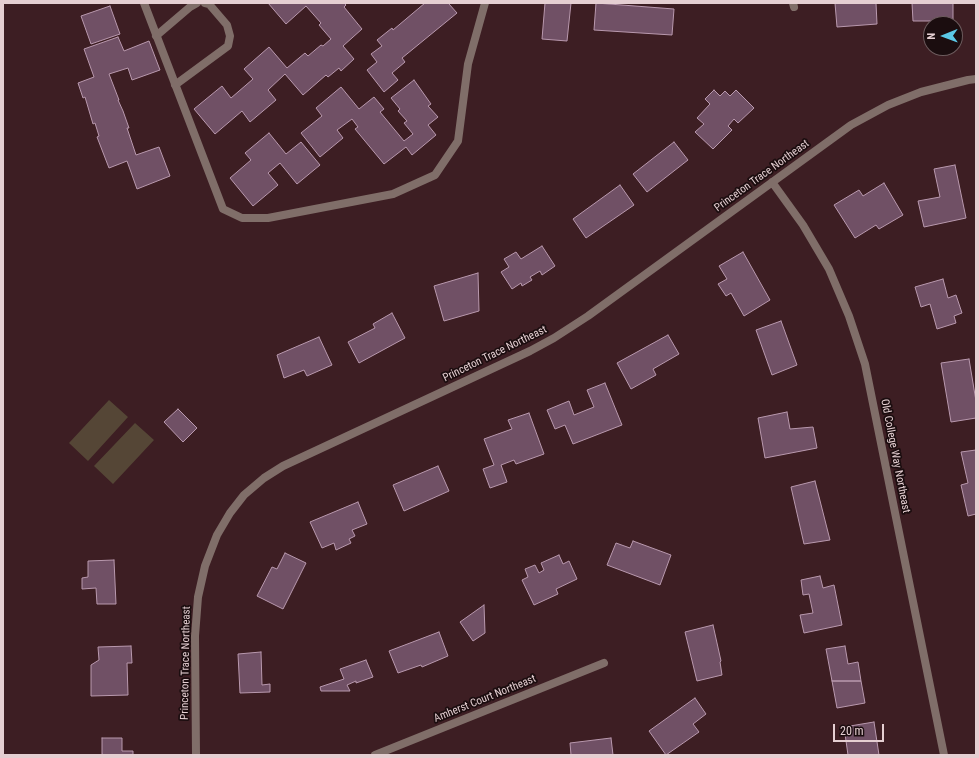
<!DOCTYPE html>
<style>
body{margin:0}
#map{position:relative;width:979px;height:758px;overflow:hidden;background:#3d1e23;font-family:"Roboto Condensed",sans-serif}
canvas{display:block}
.frame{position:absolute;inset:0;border:4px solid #e5cfd2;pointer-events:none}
.north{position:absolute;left:923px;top:16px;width:40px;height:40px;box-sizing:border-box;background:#1b0d0f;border:1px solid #6c5b5d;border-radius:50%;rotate:269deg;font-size:11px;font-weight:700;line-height:16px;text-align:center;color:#e5cfd2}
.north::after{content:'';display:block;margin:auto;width:14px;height:18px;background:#5bc8e6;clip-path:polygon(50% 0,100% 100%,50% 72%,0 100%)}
.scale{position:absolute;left:833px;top:724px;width:51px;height:18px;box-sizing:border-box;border:2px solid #e5cfd2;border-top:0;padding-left:5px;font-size:12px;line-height:14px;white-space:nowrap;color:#e5cfd2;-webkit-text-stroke:3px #1b0d0f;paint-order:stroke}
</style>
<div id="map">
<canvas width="979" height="758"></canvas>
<div class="frame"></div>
<div class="north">N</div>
<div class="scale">20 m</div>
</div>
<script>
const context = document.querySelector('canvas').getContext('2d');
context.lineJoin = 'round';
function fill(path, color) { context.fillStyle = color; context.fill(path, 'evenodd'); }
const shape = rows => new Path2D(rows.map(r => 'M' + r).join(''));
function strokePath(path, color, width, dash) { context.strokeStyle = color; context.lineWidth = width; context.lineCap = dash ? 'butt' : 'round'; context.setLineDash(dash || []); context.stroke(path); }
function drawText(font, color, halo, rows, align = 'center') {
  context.font = font + ' "Roboto Condensed",sans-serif'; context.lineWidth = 3.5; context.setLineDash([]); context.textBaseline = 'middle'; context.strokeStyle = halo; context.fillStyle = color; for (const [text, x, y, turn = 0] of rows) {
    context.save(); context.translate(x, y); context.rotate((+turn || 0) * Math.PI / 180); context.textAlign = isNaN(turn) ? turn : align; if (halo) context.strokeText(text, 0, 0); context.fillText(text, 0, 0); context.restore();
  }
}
fill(shape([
 [109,400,128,417,88,461,69,443],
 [135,423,154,440,113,484,94,466]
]), '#554636');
const building = shape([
 [268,3,344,3,346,5,344,7,362,29,343,46,354,59,341,71,339,68,328,77,326,75,303,95,285,74,268,90,276,100,250,122,242,111,215,134,194,109,222,86,231,98,253,79,244,69,269,47,287,68,305,53,308,56,321,45,323,46,331,39,319,25,321,23,306,6,286,24,268,3],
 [425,3,450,3,449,4,457,13,402,58,405,62,392,73,398,80,384,92,367,70,377,62,371,54,382,46,377,40,392,28,393,30,425,3],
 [545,3,571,3,567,41,542,39,545,3],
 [596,3,674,9,672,35,594,30,596,3],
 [835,3,876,3,877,24,837,27,835,3],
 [912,3,953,3,953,21,913,21,912,3],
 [110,6,120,34,91,44,81,16,110,6],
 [118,37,124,51,149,41,160,70,132,80,128,68,109,74,119,100,118,100,123,111,129,128,127,128,136,155,159,147,170,176,137,189,127,161,109,168,97,137,99,136,95,123,93,124,85,97,83,98,78,83,94,77,84,49,118,37],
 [414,80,431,104,428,106,438,117,428,125,436,135,412,155,406,147,384,164,355,129,358,127,352,119,337,130,343,138,320,157,301,133,322,116,316,108,341,87,359,109,374,97,384,109,380,112,404,141,413,134,404,123,407,121,398,111,400,109,391,98,414,80],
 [714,90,720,96,725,91,730,96,736,90,754,108,738,123,734,119,728,126,732,130,713,149,695,132,704,124,697,118,710,104,705,99,714,90],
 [269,133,286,154,301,142,320,165,297,184,280,163,268,173,278,185,253,206,230,178,251,160,245,153,269,133],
 [674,142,688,160,647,192,633,174,674,142],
 [955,165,966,218,924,227,918,201,940,197,934,169,955,165],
 [884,183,903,215,879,229,876,225,855,238,834,205,859,190,863,196,884,183],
 [620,185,634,205,586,238,573,219,620,185],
 [542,246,555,266,542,275,540,271,530,277,532,280,522,286,521,283,512,289,501,272,509,267,504,259,516,252,521,259,542,246],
 [743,252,770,300,744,316,731,293,726,296,718,284,727,279,719,266,743,252],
 [478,273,479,311,444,321,434,286,478,273],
 [943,279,948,298,956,295,962,313,954,316,956,323,937,329,930,304,921,307,915,287,943,279],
 [392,313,405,338,359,363,348,342,375,328,373,324,392,313],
 [781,321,797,365,772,375,756,330,781,321],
 [668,335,679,354,653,369,656,375,631,389,617,363,668,335],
 [319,337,332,365,307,376,304,370,284,378,277,355,319,337],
 [969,359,976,401,976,418,951,422,941,363,969,359],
 [605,383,622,425,573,444,565,425,555,429,547,410,569,401,574,415,594,407,587,390,605,383],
 [178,409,197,428,183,442,164,422,178,409],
 [787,412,790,429,813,427,817,448,765,458,758,418,787,412],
 [529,413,544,454,516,464,514,460,501,465,507,482,490,488,483,469,494,465,484,439,512,429,508,420,529,413],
 [976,450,976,514,968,516,961,485,968,483,961,452,976,450],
 [438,466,449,491,404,511,393,485,438,466],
 [815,481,830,540,804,544,791,487,815,481],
 [358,502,367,524,352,530,355,536,349,539,351,543,336,550,334,543,322,548,310,522,358,502],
 [633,541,671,555,660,585,607,565,616,543,630,548,633,541],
 [285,553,306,563,283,609,257,596,272,567,277,569,285,553],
 [559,555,563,564,569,561,577,579,556,589,558,594,534,605,522,580,528,577,525,569,535,565,539,573,544,570,541,563,559,555],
 [114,560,116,604,97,604,96,588,82,589,82,578,88,577,88,561,114,560],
 [820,576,823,588,834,585,842,625,804,633,800,615,813,613,809,594,803,595,801,580,820,576],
 [484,605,485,633,473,641,460,622,484,605],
 [713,625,721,661,720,662,722,675,697,681,685,632,713,625],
 [439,632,448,656,422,667,421,665,398,673,389,651,439,632],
 [131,646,132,663,127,663,128,695,91,696,91,665,99,660,98,647,131,646],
 [845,646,848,664,858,662,861,681,832,681,826,649,845,646],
 [261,652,262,685,270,684,270,692,240,693,238,654,261,652],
 [366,660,373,677,356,683,356,681,347,685,350,691,321,691,320,687,344,679,340,669,366,660],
 [832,681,861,681,865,703,837,708,832,681],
 [695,698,706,714,693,724,699,732,666,755,649,731,695,698],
 [874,722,879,755,848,755,844,727,874,722],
 [102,738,122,738,122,751,133,751,133,755,104,755,102,754,102,738],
 [611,738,613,755,571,755,570,743,611,738]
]);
fill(building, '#705065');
strokePath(building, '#b999ae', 1);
strokePath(shape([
 [156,36,190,7,197,3],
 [175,85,228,46,230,36,227,25,209,4,205,3]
]), '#806e69', 8);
strokePath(shape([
 [144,3,223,209,242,218,268,218,393,194,435,175,458,141,468,64,485,3],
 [793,3,794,7],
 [772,182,803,225,829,269,849,316,865,364,944,755],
 [196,755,195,636,198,597,205,566,217,535,230,513,244,495,264,478,283,466,530,351,554,338,588,316,851,125,888,105,921,92,968,80,976,79],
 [375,755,604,663]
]), '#806e69', 8);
drawText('11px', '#e5cfd2', '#1b0d0f', [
 ["Princeton Trace Northeast",762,176,-36],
 ["Princeton Trace Northeast",495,354,-26],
 ["Old College Way Northeast",895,456,79],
 ["Princeton Trace Northeast",186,663,-89],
 ["Amherst Court Northeast",485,699,-22]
]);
</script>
